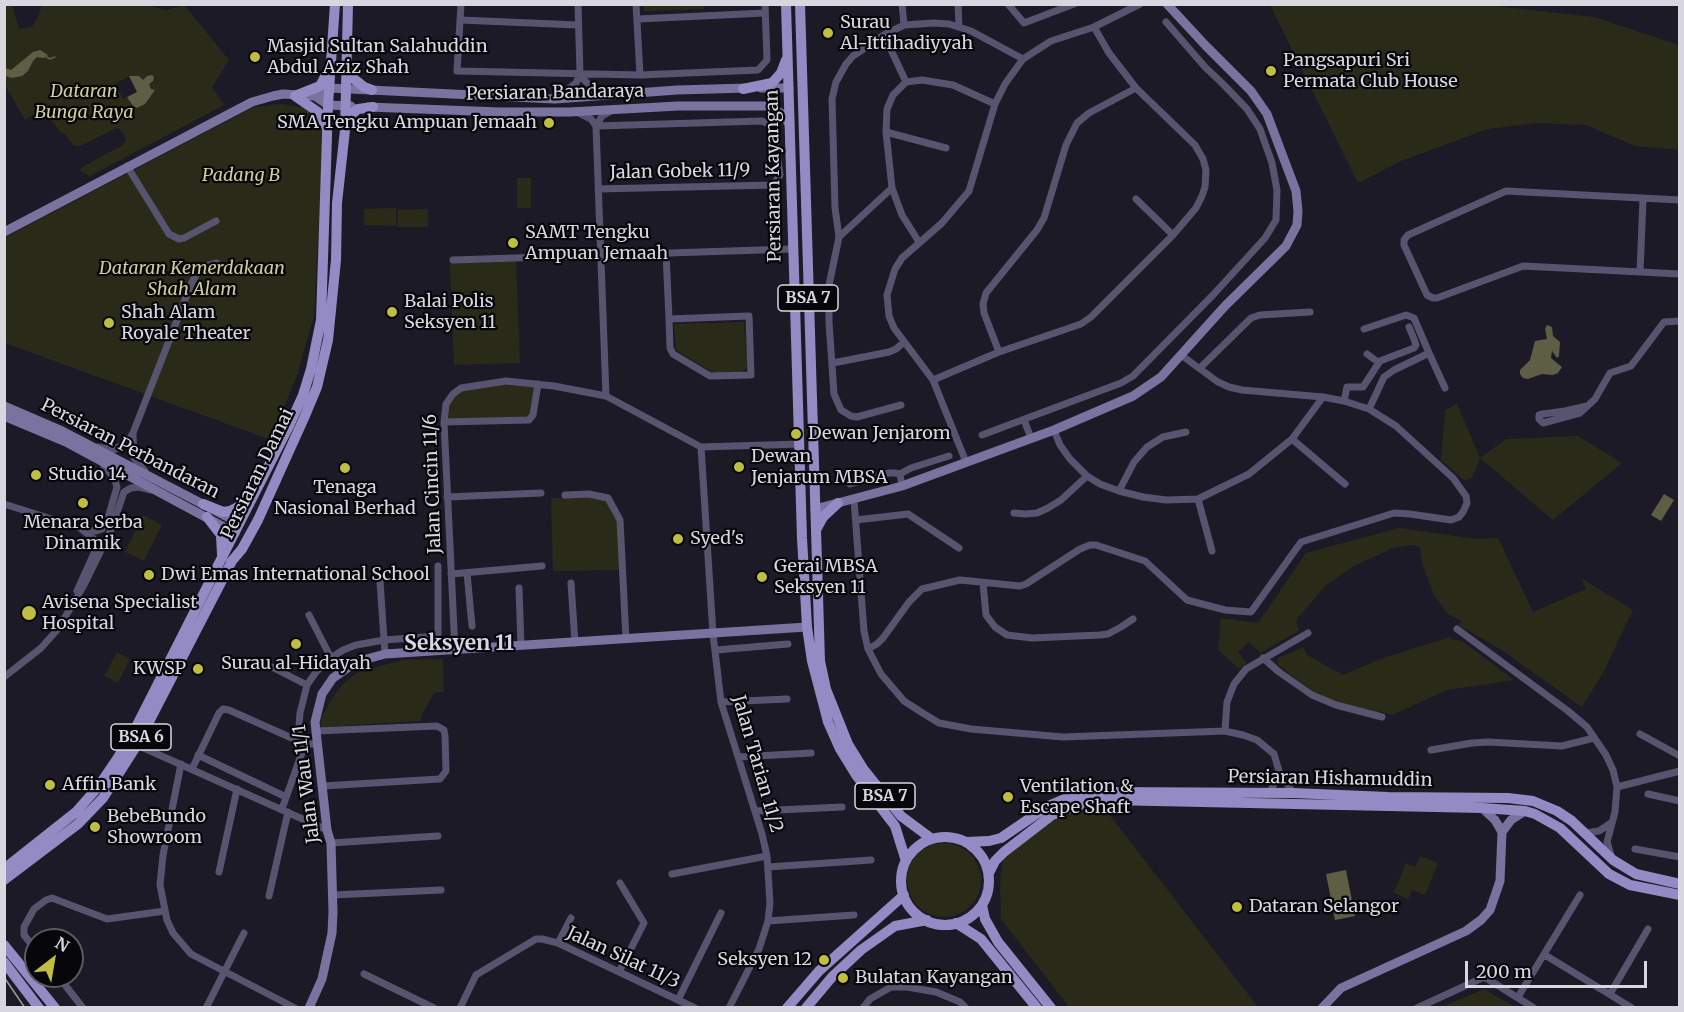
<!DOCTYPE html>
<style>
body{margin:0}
#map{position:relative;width:1684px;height:1012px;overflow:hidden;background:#1d1a27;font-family:Merriweather,serif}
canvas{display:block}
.frame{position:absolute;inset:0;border:6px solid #d8d7e0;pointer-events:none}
.north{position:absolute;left:24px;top:928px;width:60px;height:60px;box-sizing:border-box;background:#07060b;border:2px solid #5b5a60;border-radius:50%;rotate:31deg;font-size:16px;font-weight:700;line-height:24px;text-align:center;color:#d8d7e0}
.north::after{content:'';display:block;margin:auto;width:21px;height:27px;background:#c0be41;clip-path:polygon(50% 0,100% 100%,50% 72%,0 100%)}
.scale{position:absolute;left:1465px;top:961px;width:182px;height:27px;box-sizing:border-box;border:3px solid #d8d7e0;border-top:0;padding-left:8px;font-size:18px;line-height:21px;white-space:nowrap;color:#d8d7e0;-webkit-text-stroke:4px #07060b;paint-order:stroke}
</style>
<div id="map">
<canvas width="1684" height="1012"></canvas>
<div class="frame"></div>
<div class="north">N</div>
<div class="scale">200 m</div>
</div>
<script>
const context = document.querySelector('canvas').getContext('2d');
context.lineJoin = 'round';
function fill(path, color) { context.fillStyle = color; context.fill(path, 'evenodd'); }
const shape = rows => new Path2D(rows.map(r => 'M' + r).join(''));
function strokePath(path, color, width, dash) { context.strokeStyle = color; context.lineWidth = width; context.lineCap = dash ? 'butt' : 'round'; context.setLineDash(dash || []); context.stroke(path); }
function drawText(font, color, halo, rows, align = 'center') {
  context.font = font + ' Merriweather,serif'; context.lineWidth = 4.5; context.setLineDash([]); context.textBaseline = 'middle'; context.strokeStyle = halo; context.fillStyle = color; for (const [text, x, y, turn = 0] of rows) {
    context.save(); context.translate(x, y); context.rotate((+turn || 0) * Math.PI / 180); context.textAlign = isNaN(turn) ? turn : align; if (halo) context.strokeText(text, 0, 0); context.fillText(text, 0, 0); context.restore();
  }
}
fill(shape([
 [143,4,165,10,185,6,229,60,212,87,224,105,90,176,80,171,82,167,123,145,126,139,120,129,117,128,78,147,73,145,65,134,60,132,43,108,25,120,5,85,4,5,12,5,19,29,32,27,38,17,42,5],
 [129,76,139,76,148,84,151,89,147,101,137,108,133,106,127,97,123,99,115,84],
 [644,5,704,5,704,9,644,11],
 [1270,5,1486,5,1594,17,1679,45,1679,150,1635,146,1586,125,1537,123,1488,129,1401,161,1358,183],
 [281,104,308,108,324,121,314,316,297,375,271,440,5,343,4,238,254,107],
 [517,178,531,178,531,208,517,208],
 [396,208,396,226,364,225,364,209],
 [428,209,428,227,397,227,398,210],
 [516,261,520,363,454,365,450,263],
 [744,322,748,367,742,372,714,373,676,350,674,324],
 [506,383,536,387,532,414,528,418,446,421,448,404,454,395,462,390],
 [1457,404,1480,458,1506,439,1578,436,1622,463,1553,520,1480,458,1472,478,1464,480,1441,460,1445,410],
 [592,497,606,500,618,521,621,570,553,571,551,498],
 [143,515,162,525,144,561,125,552],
 [1399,528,1477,539,1498,538,1533,612,1586,589,1581,578,1633,610,1604,671,1582,707,1503,651,1459,625,1461,621,1448,614,1434,595,1422,563,1420,547,1413,545,1393,548,1354,566,1326,585,1298,618,1296,622,1299,631,1260,653,1249,642,1238,652,1247,663,1239,669,1218,650,1221,618,1258,623,1306,553],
 [1450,637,1450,639,1462,641,1514,680,1447,690,1392,715,1379,711,1378,714,1343,704,1318,695,1277,664,1278,658,1304,647,1307,655,1343,675,1383,658],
 [117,652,130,659,118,683,104,676],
 [443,659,444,692,434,693,421,716,421,721,321,727,321,718,333,697,344,683,358,672,403,660],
 [1102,805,1258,1007,1069,1007,1001,919,1000,884,1003,861,1009,852,1033,832,1059,817],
 '907 880a37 37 0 1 1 74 0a37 37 0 1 1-74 0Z',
 [1420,856,1438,863,1425,895,1412,890,1408,899,1394,893,1406,863,1415,867],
 [1484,989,1515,1007,1442,1007]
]), '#2a2a19');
fill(shape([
 [40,50,48,55,44,58,37,57,33,61,28,71,22,76,12,78,5,76,5,68,11,70,33,52],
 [129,76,139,76,143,80,147,76,152,75,154,77,153,81,149,84,151,89,155,90,145,104,137,108,133,106,127,97,137,92],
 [1547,325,1552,327,1553,336,1560,342,1559,356,1557,358,1552,351,1551,358,1562,367,1558,373,1553,375,1542,374,1528,379,1523,378,1520,374,1520,370,1530,360,1535,341,1547,339,1545,329],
 [1664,494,1674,500,1661,521,1651,515],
 [1346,870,1355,916,1335,920,1326,874]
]), '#5d5e44');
strokePath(shape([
 [45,56,50,59,55,57]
]), '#5d5e44', 1.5);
strokePath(shape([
 [461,4,457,71,640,75,758,70,767,60,765,4],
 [636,4,640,75],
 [902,4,904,25],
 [958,4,959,27],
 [1008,4,1024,23,1074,4],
 [638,19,765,13],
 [460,20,578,25],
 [884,35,906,82],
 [580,74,583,79,601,96],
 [558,97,576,83,580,74,578,4],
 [579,113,591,119,596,126,606,396],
 [596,126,762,121,773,126,780,175,773,185,598,189],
 [596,126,602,116,611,111],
 [886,132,946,148],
 [127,166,169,234,179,239,184,238,216,221],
 [892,188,839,237,829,285,829,322,834,394,841,410,851,416,857,417,901,405],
 [1136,199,1173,235],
 [1680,200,1506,191,1408,235,1404,240,1404,245,1427,295,1433,298,1437,298,1523,266,1680,274],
 [839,237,835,208,832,99,836,82,846,64,853,56,884,35,904,25,934,23,949,24,971,31,1023,59],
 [919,242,902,215,892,188,886,132,887,109,893,95,906,82,922,80,953,85,995,104],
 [666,253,669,319,670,348,673,354,710,376,751,375,749,316,669,319],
 [453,260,792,249],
 [1640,272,1643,199],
 [1364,329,1406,315,1414,318,1429,353,1394,370,1384,377,1369,409],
 [999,352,984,313,983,304,986,293,1037,230,1044,218,1066,145,1077,123,1089,113,1136,88],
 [1429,353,1445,388],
 [1367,354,1378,362],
 [833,363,889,352,896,349,904,342],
 [1200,368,1251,318,1260,315,1310,312],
 [933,380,999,352,1081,324,1091,317,1173,235,1196,208,1202,196,1205,187,1206,170,1203,159,1195,145,1136,88,1109,53,1094,27],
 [1344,401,1347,387,1363,387,1380,361,1414,348,1416,345,1414,339,1409,327],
 [1587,406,1565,411,1543,414,1539,415,1539,419,1543,423,1580,413,1595,399,1610,373,1631,366,1664,322,1680,321],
 [1024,420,1031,438],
 [444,422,529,420,533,415,538,384],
 [1054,430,1060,445,1070,459,1087,476,1100,484,1119,491,1143,497,1166,500,1198,499,1249,474,1292,439,1323,397],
 [133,435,134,458,145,471],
 [982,435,1121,383,1133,376,1213,295,1265,238,1276,220,1277,190,1272,163,1260,129,1247,109,1222,83,1205,67,1166,22],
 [1292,439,1345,484],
 [98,447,113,450,127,443,133,433,192,282,197,274,206,266,217,263],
 [701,447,713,634,721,702,762,834,767,856,770,903,768,921,759,949,729,1008],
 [966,462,933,380,894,328,889,316,887,295,895,269,902,258,942,223,969,191,995,104,1005,84,1023,59,1051,41,1094,27,1140,4],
 [900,474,911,468,949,456],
 [850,484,889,473,895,473,900,474,902,486],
 [1119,491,1134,462,1147,447,1163,437,1186,432],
 [565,495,589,494,608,498,620,520,626,639],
 [447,497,541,493],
 [1198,499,1212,551],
 [854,500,864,631,868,649,881,674,904,701,921,712,939,723,971,729,1063,737,1225,731,1243,735,1257,740,1274,754,1279,771,1293,793],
 [4,504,80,528,94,539,96,549,77,591],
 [1014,513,1025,514,1037,513,1048,508,1061,500,1087,476],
 [856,520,908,514,959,548],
 [82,529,96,531,102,529,108,518,117,487,114,478,104,466],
 [467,573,472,626],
 [451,574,542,566],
 [380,581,385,654],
 [571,583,575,643],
 [983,583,986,615,995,627,1007,635,1032,638,1100,635,1108,634,1121,627,1133,619],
 [519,588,521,646],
 [309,615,331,658],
 [1457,629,1568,711,1587,727,1606,755,1613,770,1617,787,1615,812,1607,842,1611,855],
 [868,649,877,644,883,638,909,602,922,589,960,580,1020,586,1026,584,1080,549,1090,545,1096,545,1145,561,1187,600,1225,610,1251,612,1301,542,1394,513,1410,514,1451,520,1459,517,1463,512,1467,503,1466,496,1453,478,1396,426,1369,409,1344,401,1323,397,1242,390,1229,387,1218,382,1181,355],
 [455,650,444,422,446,404,453,394,461,388,506,381,554,386,606,396,701,447,800,444],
 [716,650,788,644],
 [1263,658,1279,672,1312,695,1336,705,1382,717],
 [262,662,307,685],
 [4,677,41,648,58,629,84,585,111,530,124,492,131,488,139,487,151,490],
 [721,702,787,699],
 [315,731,437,726,444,730,445,736,446,771,440,779,323,786],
 [1225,731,1227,702,1234,684,1246,669,1308,633],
 [1640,734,1680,756],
 [298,740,300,713,307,685,316,672,331,658,343,650,356,645,384,640,438,636,438,566],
 [137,745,327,830],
 [1431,750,1472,743,1488,742,1562,746,1594,738],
 [198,755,286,797],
 [739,757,811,753],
 [181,764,163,855,160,885,167,920,173,933,191,954,295,1008],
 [192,769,219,713,223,709,229,710,305,744,316,744],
 [1617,787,1680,771],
 [1270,793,1279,771],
 [1648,794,1680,801],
 [282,809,305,744],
 [756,811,842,807],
 [1585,833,1599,831,1611,823],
 [331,843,438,836],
 [1635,849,1680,857],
 [768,867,871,860],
 [219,872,237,789],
 [672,874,767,856],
 [333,895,441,890],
 [269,896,288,812],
 [768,921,854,915],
 [558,943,571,918],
 [36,950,24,935,24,927,34,909,46,900,52,898,107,919,165,911],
 [1545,955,1632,1008],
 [619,972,644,923,620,883],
 [364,974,434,1008],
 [58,976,83,1008],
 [1610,994,1648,929],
 [1518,997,1580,895],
 [678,1000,721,913],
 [206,1008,244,933],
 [460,1008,476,975,536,939,542,939,558,943,695,1008],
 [863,1008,870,999,891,987,907,987,936,992,960,1002,966,1008],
 [1417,1008,1482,978,1486,978,1534,1008]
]), '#58546f', 7);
strokePath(shape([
 [761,88,789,88],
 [315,96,328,105,351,106],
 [368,107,500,112,570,112,678,106,767,106,772,107,782,114,790,125],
 [4,232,252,102,273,96,283,94,315,96,329,88,555,99,677,90,748,88],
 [4,406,62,431,239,523],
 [4,416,66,442,235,533],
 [815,509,902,486,1054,430,1133,396,1161,377,1225,306,1286,246,1297,225,1298,211,1296,191,1267,114,1251,91,1206,46,1167,4],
 [1502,832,1511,820,1525,811],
 [309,1008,322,979,332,933,333,912,331,843,327,830,315,722,322,694,333,678,356,662,385,654,807,627],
 [1322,1008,1341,988,1466,931,1481,920,1490,910,1500,881,1502,832,1495,820,1482,808]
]), '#7a739f', 9);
strokePath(shape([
 [786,4,802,538,807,627,812,661,828,722,840,749,856,775,895,826,906,861],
 [800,4,820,661,826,689,848,744,864,770,901,816,932,839],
 [349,68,354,79,364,87,372,90],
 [743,89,772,83,781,73,786,60],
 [295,96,320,86,328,71],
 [295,96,318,112,326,126],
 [346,125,353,113,358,109,373,107],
 [203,504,223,512,230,511,240,506,249,497],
 [207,517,221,535,222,555],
 [817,528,823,517,838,503],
 [231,562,242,549,258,520,304,418,317,387,328,340,336,260,337,203,345,130,348,4],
 '901 881a44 44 0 1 1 88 0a44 44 0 1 1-88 0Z',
 [966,842,989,841,1001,838,1048,806,1069,797,1105,792,1293,793,1388,797,1508,798,1533,801,1557,811,1572,821,1613,860,1636,874,1680,884],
 [4,869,76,812,98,787,117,759,134,731,241,520,289,426,303,395,311,369,321,320,328,105,335,4],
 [989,873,995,861,1004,852,1052,815,1078,805,1109,800,1482,808,1525,811,1535,814,1560,828,1609,874,1630,885,1680,895],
 [4,880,78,824,103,798,137,745,231,563],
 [982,905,985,919,998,942,1051,1008],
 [956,923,981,939,1037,1008],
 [4,945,55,1008],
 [4,962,39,1008],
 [787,1008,819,971,904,895],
 [806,1008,832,977,861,950,895,926,927,920]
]), '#958bc4', 10);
strokePath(shape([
 [4,977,25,1008]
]), '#9896a0', 1.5);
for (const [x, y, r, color] of [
 [828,33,6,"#c0be41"],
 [255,57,6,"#c0be41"],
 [1271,71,6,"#c0be41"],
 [549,123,6,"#c0be41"],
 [513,243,6,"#c0be41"],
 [392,312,6,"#c0be41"],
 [109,323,6,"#c0be41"],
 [796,434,6,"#c0be41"],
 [739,467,6,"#c0be41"],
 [345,468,6,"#c0be41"],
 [36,475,6,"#c0be41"],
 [83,503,6,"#c0be41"],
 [678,539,6,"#c0be41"],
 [149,575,6,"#c0be41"],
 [762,577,6,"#c0be41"],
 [29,613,8,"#c0be41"],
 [296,644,6,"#c0be41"],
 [198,669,6,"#c0be41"],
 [50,785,6,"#c0be41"],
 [1008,797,6,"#c0be41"],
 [95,827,6,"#c0be41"],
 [1237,907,6,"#c0be41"],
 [824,960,6,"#c0be41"],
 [843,978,6,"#c0be41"]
]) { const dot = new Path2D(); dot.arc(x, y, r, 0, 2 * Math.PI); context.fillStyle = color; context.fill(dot); strokePath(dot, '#07060b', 2); }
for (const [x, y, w] of [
 [808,298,60],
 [141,737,60],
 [885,796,60]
]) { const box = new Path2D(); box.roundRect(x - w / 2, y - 13, w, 26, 4.5); context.fillStyle = '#07060b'; context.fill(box); strokePath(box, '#d8d7e0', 1.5); }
drawText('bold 16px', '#d8d7e0', null, [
 ["BSA 7",808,298],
 ["BSA 6",141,737],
 ["BSA 7",885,796]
]);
drawText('18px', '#d8d7e0', '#07060b', [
 ["Surau",840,23],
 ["Al-Ittihadiyyah",840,44],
 ["Masjid Sultan Salahuddin",267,47],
 ["Abdul Aziz Shah",267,68],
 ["Pangsapuri Sri",1283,61],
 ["Permata Club House",1283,82],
 ["SMA Tengku Ampuan Jemaah",537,123,"right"],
 ["SAMT Tengku",525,233],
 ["Ampuan Jemaah",525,254],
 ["Balai Polis",404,302],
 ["Seksyen 11",404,323],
 ["Shah Alam",121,313],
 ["Royale Theater",121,334],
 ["Dewan Jenjarom",808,434],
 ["Dewan",751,457],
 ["Jenjarum MBSA",751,478],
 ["Studio 14",48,475],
 ["Tenaga",345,488,"center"],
 ["Nasional Berhad",345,509,"center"],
 ["Menara Serba",83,523,"center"],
 ["Dinamik",83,544,"center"],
 ["Syed's",690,539],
 ["Gerai MBSA",774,567],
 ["Seksyen 11",774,588],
 ["Dwi Emas International School",161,575],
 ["Avisena Specialist",42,603],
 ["Hospital",42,624],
 ["Surau al-Hidayah",296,664,"center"],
 ["KWSP",186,669,"right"],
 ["Affin Bank",62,785],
 ["Ventilation &",1020,787],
 ["Escape Shaft",1020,808],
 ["BebeBundo",107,817],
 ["Showroom",107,838],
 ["Dataran Selangor",1249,907],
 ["Seksyen 12",812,960,"right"],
 ["Bulatan Kayangan",855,978]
], 'left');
drawText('italic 18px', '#cdce99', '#07060b', [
 ["Dataran",84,92],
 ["Bunga Raya",84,113],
 ["Padang B",241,176],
 ["Dataran Kemerdakaan",192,269],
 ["Shah Alam",192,290]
]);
drawText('18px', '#d8d7e0', '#07060b', [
 ["Persiaran Bandaraya",555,93,-1],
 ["Jalan Gobek 11/9",680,172,-1],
 ["Persiaran Kayangan",774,176,-91],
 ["Persiaran Perbandaran",130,449,27],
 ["Persiaran Damai",258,474,-64],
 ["Jalan Cincin 11/6",433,484,-92],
 ["Jalan Tarian 11/2",757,764,74],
 ["Persiaran Hishamuddin",1330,779,1],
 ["Jalan Wau 11/1",307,784,-97],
 ["Jalan Silat 11/3",623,958,25]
]);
drawText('bold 21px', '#d6d4e6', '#07060b', [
 ["Seksyen 11",459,644]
]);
</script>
